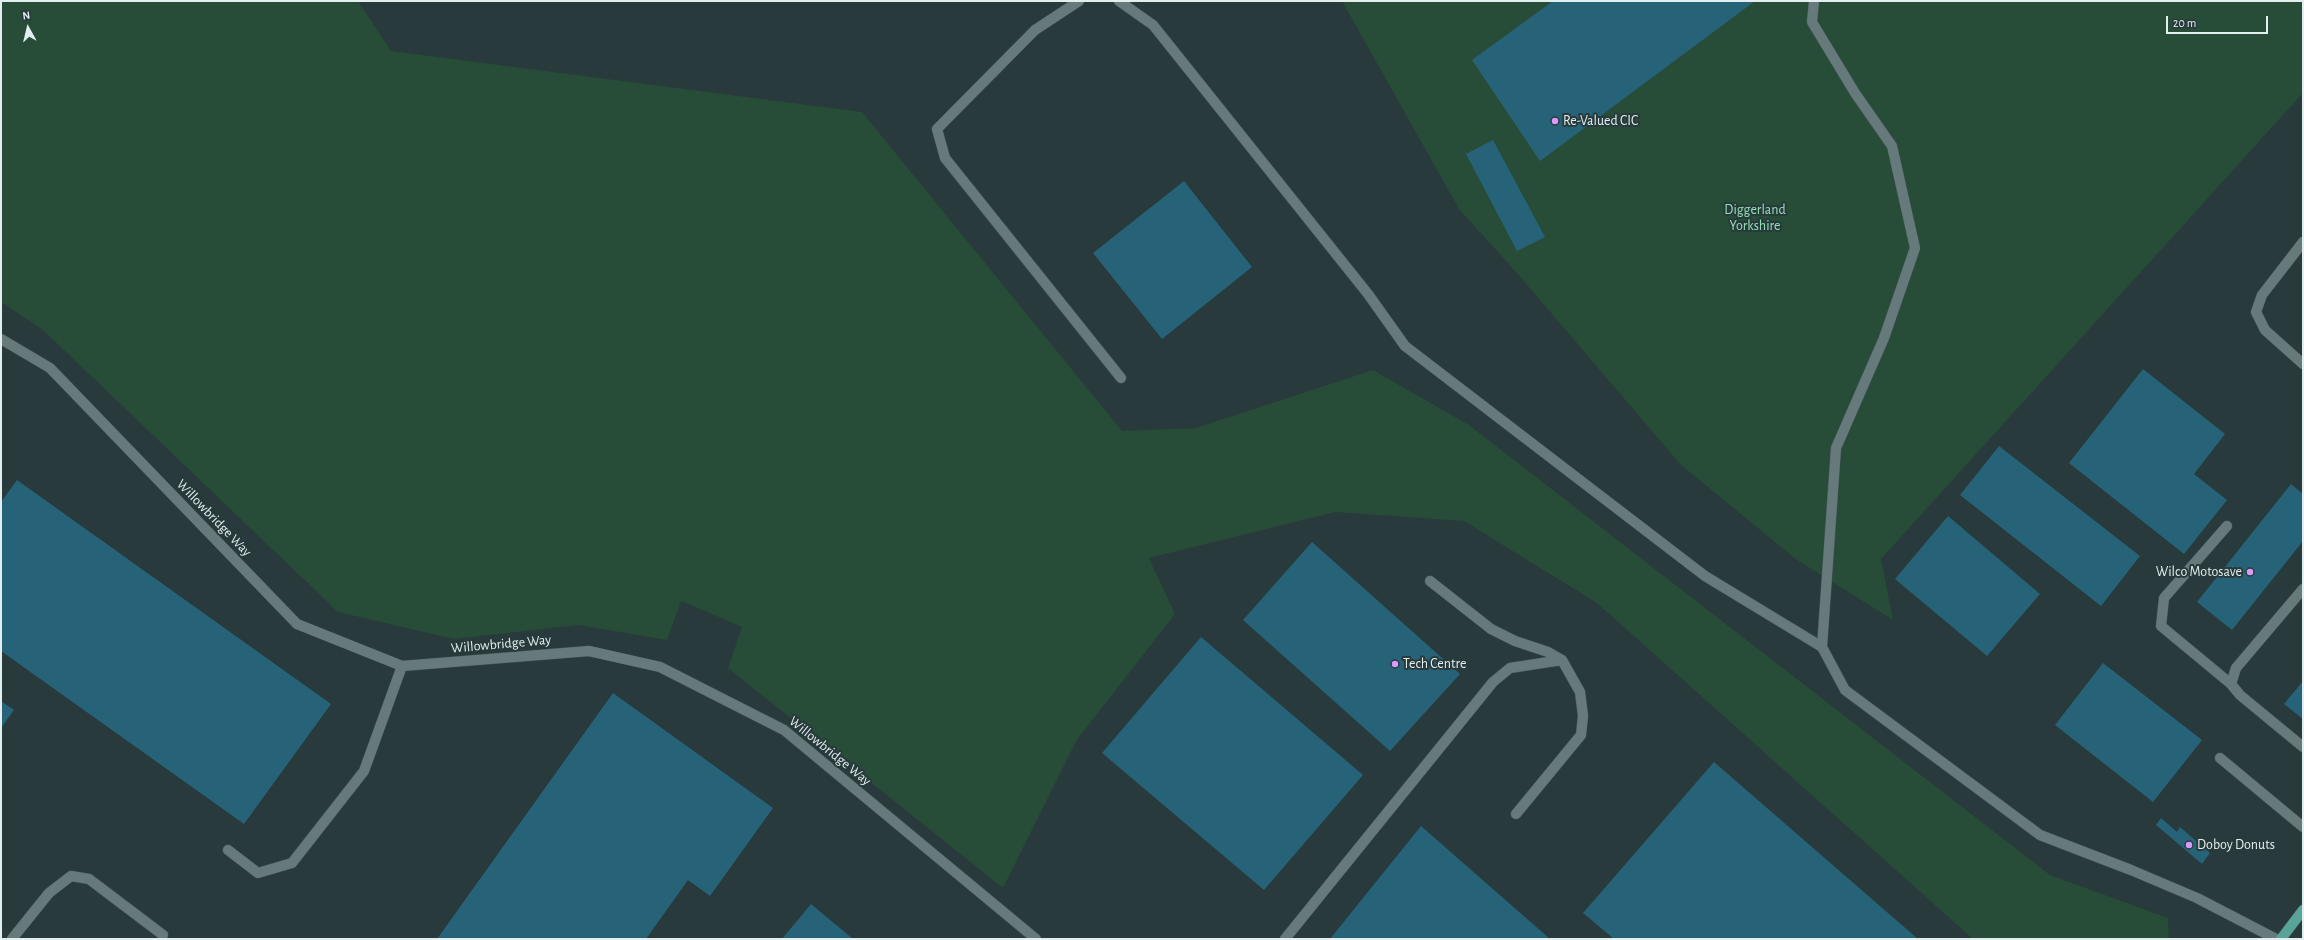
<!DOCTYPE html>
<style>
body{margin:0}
#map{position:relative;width:2304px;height:940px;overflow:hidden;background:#283a3c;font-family:"Alegreya Sans",sans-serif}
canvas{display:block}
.frame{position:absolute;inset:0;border:2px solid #e3eeef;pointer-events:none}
.north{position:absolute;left:8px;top:8px;width:40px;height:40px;-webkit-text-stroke:3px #283a3c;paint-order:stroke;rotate:352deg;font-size:11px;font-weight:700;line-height:16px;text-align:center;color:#e3eeef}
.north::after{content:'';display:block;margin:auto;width:14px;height:18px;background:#e3eeef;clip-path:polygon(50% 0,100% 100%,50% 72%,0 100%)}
.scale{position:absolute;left:2166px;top:16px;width:102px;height:18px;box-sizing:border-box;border:2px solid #e3eeef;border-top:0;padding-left:5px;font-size:12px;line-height:14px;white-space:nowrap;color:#e3eeef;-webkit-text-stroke:3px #283a3c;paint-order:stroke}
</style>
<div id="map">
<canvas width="2304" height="940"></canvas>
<div class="frame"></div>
<div class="north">N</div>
<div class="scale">20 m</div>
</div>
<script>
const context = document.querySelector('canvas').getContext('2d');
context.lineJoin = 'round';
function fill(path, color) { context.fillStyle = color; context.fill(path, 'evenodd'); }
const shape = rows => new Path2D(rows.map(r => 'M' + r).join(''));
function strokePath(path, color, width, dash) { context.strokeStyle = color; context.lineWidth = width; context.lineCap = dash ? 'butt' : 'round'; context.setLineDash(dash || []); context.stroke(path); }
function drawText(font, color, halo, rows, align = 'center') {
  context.font = font + ' "Alegreya Sans",sans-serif'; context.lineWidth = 4; context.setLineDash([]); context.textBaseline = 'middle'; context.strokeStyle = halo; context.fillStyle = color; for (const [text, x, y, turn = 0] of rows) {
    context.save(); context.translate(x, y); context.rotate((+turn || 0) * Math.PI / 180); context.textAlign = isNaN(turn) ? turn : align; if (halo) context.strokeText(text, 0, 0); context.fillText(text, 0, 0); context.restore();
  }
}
fill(shape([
 [1,1,358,1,391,51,862,112,1122,431,1196,428,1373,370,1469,425,2050,875,2168,918,2169,939,1973,939,1597,603,1464,521,1335,512,1149,558,1175,614,1076,741,1003,888,728,668,742,627,681,601,667,640,579,625,454,639,338,612,43,330,1,302],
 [1342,1,2303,1,2303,93,1881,559,1893,620,1797,560,1681,465,1516,272,1459,209]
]), '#274c37');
fill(shape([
 [1553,1,1755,1,1540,161,1472,60],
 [1493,140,1545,237,1517,251,1466,154],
 [1184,181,1252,267,1162,339,1093,253],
 [2143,369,2225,434,2194,474,2227,500,2184,554,2069,463],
 [1999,446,2140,556,2101,606,1960,495],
 [17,480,331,704,244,824,1,651,1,502],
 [2291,484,2303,494,2303,541,2232,630,2197,602],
 [1948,516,2040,594,1987,656,1895,579],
 [1312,542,1460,674,1390,751,1243,620],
 [1201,637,1363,775,1264,890,1102,753],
 [2103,663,2202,740,2153,802,2055,725],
 [2303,681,2303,719,2284,704],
 [613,693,773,808,710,896,688,880,646,939,437,939],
 [1,701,14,710,1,728],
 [1714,762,1918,939,1614,939,1583,913],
 [2161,818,2177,832,2180,827,2210,853,2202,864,2156,825],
 [1421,826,1550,939,1330,939],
 [811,904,853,939,782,939]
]), '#276378');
const service = shape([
 [1079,1,1035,30,937,129,945,158,1121,378],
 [1119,1,1153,25,1368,294,1405,346,1705,576,1822,647],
 [1814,1,1812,22,1855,93,1892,146,1915,248,1884,338,1836,448,1822,647,1845,690,2040,835,2131,870,2197,898,2276,939],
 [2303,242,2262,295,2256,312,2265,330,2303,364],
 [2227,526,2164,598,2161,626,2231,684],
 [1430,581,1491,629,1515,641,1548,652,1562,660,1580,692,1583,716,1581,735,1516,814],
 [2303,589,2236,668,2231,684,2240,695,2303,747],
 [2220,758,2303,827],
 [228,850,258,873,292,863,364,771,402,666],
 [12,939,49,893,71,876,89,879,163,935],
 [1285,939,1493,682,1510,668,1562,660]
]);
const minor = shape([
 [1,339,50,368,297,624,402,666,589,651,660,667,784,730,1036,939]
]);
const primary = shape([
 [2281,939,2303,910]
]);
strokePath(service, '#465658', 11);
strokePath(minor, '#465658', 11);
strokePath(primary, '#465658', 11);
strokePath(service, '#667a7c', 10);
strokePath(minor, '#667a7c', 10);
strokePath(primary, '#58a499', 10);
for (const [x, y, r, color] of [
 [1555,121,4,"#d79bf9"],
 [2250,572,4,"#d79bf9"],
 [1395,664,4,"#d79bf9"],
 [2189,845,4,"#d79bf9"]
]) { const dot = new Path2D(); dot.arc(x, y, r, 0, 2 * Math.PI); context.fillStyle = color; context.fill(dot); strokePath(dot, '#283a3c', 1.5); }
drawText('14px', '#e3eeef', '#283a3c', [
 ["Re-Valued CIC",1563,121],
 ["Wilco Motosave",2242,572,"right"],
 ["Tech Centre",1403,664],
 ["Doboy Donuts",2197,845]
], 'left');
drawText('14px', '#92e0b3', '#283a3c', [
 ["Diggerland",1755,210],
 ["Yorkshire",1755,226]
]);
drawText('14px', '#e3eeef', '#283a3c', [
 ["Willowbridge Way",214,518,46],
 ["Willowbridge Way",501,644,-5],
 ["Willowbridge Way",830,751,39]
]);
</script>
